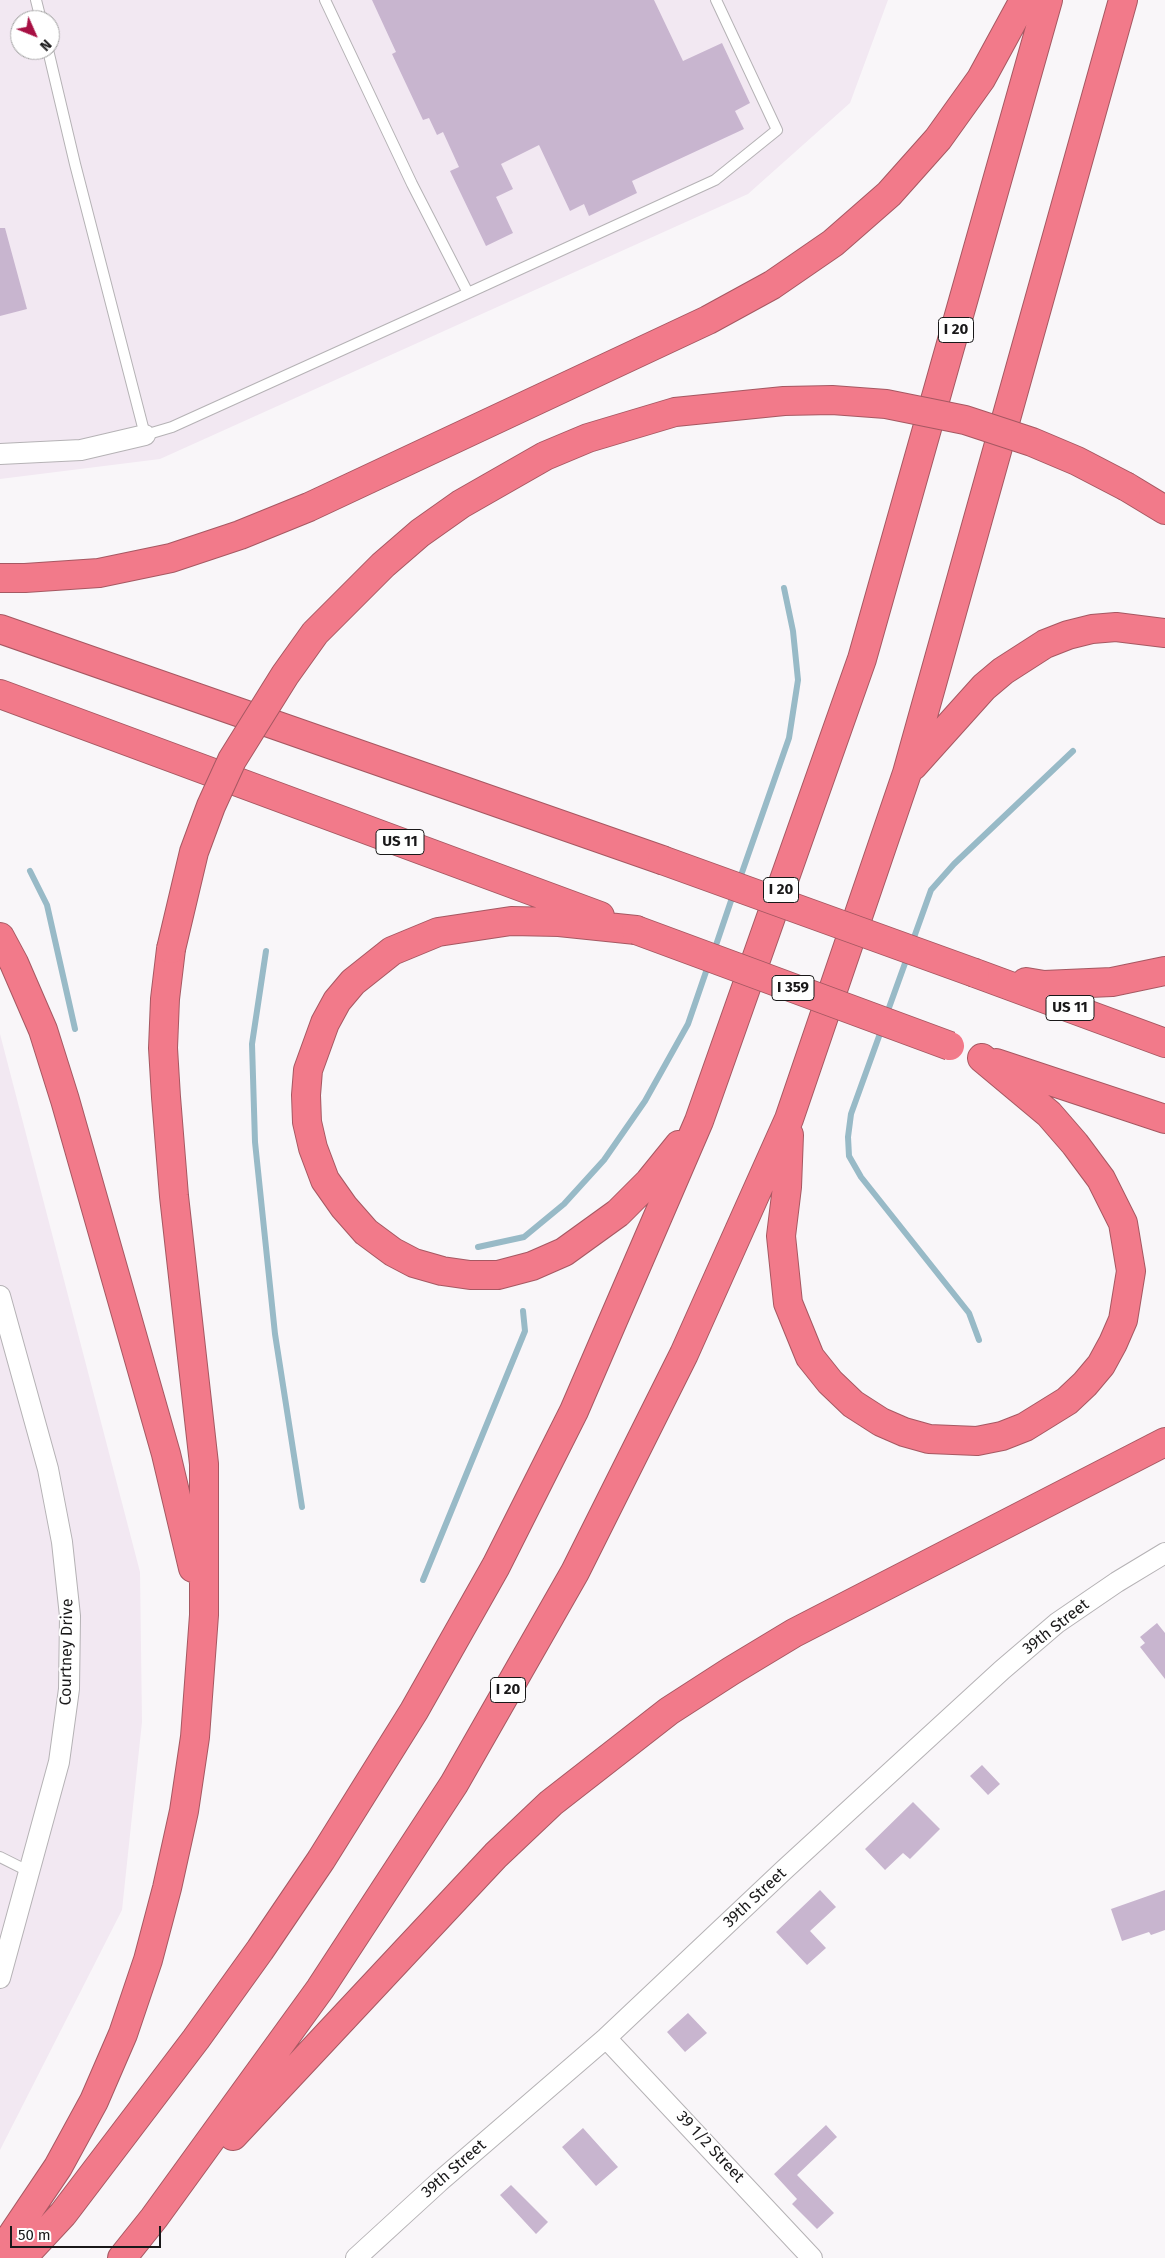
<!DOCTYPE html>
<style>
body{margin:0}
#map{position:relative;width:1165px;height:2258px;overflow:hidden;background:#f9f6f9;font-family:"Fira Sans",sans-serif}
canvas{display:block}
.north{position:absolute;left:10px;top:10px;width:50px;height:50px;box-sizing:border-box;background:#fff;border:1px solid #a3a3a3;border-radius:50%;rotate:134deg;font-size:14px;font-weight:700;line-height:20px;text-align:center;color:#191819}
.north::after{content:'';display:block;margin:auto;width:18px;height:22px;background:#a71043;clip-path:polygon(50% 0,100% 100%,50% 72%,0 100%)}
.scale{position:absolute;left:10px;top:2226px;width:151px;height:22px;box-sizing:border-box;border:2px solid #191819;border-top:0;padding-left:6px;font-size:15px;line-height:18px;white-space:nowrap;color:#191819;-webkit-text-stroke:4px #fff;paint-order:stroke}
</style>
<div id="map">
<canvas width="1165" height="2258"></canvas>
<div class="north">N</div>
<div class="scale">50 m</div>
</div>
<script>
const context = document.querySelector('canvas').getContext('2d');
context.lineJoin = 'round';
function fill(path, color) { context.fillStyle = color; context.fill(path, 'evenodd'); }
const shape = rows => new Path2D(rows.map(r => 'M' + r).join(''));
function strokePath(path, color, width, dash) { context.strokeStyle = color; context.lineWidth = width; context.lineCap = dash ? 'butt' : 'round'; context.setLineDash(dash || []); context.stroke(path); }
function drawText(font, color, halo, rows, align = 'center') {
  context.font = font + ' "Fira Sans",sans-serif'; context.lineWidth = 4; context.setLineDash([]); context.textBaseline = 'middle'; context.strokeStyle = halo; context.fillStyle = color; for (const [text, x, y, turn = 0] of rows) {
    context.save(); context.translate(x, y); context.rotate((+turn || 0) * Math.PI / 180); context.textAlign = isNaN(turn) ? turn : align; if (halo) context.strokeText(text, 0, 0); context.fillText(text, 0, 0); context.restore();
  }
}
fill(shape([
 [0,0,888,0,850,103,748,194,160,459,0,479],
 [20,20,50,20,50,50,20,50],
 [0,1034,140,1572,142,1722,122,1910,0,2150]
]), '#f2e8f2');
strokePath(shape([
 [30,871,47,905,75,1029],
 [739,881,789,738,798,680,793,631,784,588],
 [912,943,931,890,954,864,1073,751],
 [266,951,252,1044,255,1142,275,1334,302,1507],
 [714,951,734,892],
 [886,1016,908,955],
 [882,1028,851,1114,848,1137,849,1156,861,1177,969,1313,979,1340],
 [478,1247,524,1237,564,1204,604,1160,645,1101,688,1024,709,963],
 [423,1580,525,1331,523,1311]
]), '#98bac7', 6);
fill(shape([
 [372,0,654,0,683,61,722,43,750,103,735,111,744,129,632,181,637,193,589,216,584,204,570,211,539,145,501,164,513,189,496,197,513,233,486,246,450,171,459,167,443,132,437,135,429,118,423,120,392,54,396,52],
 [0,228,5,228,27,309,0,316],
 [1157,1623,1165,1633,1165,1679,1140,1647,1145,1643,1140,1637],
 [982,1765,1000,1784,988,1795,970,1776],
 [913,1802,940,1829,910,1859,903,1853,885,1870,865,1849],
 [820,1890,836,1907,810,1931,826,1948,807,1965,776,1932],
 [1165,1890,1165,1930,1151,1935,1149,1932,1122,1941,1111,1909],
 [688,2013,707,2033,685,2052,667,2032],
 [826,2125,837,2137,797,2175,834,2213,817,2229,792,2204,797,2199,774,2174],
 [583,2128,618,2167,596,2186,562,2147],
 [511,2185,548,2222,536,2234,500,2195]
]), '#c8b5cf');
const lane = shape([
 [36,0,41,20],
 [48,50,75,164,145,435,172,427,468,293,412,184,325,0],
 [468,293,715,180,777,130,716,0],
 [0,1857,30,1872]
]);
const street = shape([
 [0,454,81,450,145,435],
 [0,1296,48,1469,62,1542,70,1616,69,1689,59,1762,0,1978],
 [606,2038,812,2258],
 [356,2258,439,2182,606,2038,784,1870,1002,1670,1057,1623,1117,1582,1165,1553]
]);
const highway = shape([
 [1127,487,1165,510],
 [0,578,25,578,99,573,171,558,240,535,309,507,708,320,772,285,833,243,889,194,938,139,981,79,1024,0],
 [0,629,662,860],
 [0,694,600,916],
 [913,766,984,687,1003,671,1045,644,1068,635,1092,629,1116,627,1165,633],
 [636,930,559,922,511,921,438,932,392,951,353,982,337,1001,325,1023,308,1070,306,1095,307,1122,313,1148,325,1180,344,1207,366,1232,393,1252,414,1263,442,1271,470,1275,498,1275,532,1266,564,1252,618,1213,649,1182,679,1145],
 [0,937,14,963,43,1030,65,1100,166,1454,193,1568],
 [975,973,1165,1043],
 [1026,982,1044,985,1112,982,1165,971],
 [996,1063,1165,1119],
 [789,1135,787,1187,781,1236,788,1303,810,1357,830,1382,853,1404,881,1422,904,1432,929,1439,977,1441,1002,1436,1025,1427,1067,1401,1085,1384,1101,1365,1113,1343,1123,1320,1131,1271,1123,1223,1101,1179,1075,1144,1049,1114,982,1058],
 [233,2136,496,1855,551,1803,669,1711,731,1671,794,1633,1165,1442],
 [0,2253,58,2167,94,2101,123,2034,148,1960,167,1888,184,1811,195,1737,204,1615,204,1464,174,1196,166,1097,163,1048,165,999,171,949],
 [22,2258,63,2214,196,2039,260,1950,321,1860,414,1711,496,1566,574,1411,699,1121,862,659,1048,0],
 [122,2258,154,2218,320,1989,454,1784,575,1572,684,1354,789,1119,907,773,1123,0]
]);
strokePath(lane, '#b5b2b5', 12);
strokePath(street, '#b5b2b5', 22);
strokePath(highway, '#a65862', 30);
strokePath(lane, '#fff', 10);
strokePath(street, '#fff', 20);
strokePath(highway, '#f27a8a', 28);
const highwayBridge = shape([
 [662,860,975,973],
 [636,930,950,1046],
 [171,949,194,852,211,806,232,760,285,675,315,633,383,565,420,533,461,504,545,456,588,438,675,412,784,401,832,400,886,404,965,420,1032,442,1077,461,1127,487]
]);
strokePath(highwayBridge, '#a65862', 30, []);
strokePath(highwayBridge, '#f27a8a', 28);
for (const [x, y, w] of [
 [956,330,35],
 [400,842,48],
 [781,890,35],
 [793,988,42],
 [1070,1008,48],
 [508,1690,35]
]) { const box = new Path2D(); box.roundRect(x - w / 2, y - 12.5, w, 25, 4); context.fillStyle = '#fff'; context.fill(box); strokePath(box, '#191819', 1); }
drawText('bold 15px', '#191819', null, [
 ["I 20",956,330],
 ["US 11",400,842],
 ["I 20",781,890],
 ["I 359",793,988],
 ["US 11",1070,1008],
 ["I 20",508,1690]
]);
drawText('16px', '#191819', '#fff', [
 ["39th Street",1056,1627,-38],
 ["Courtney Drive",67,1652,-89],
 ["39th Street",755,1898,-43],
 ["39 1/2 Street",710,2147,47],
 ["39th Street",454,2169,-41]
]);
</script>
